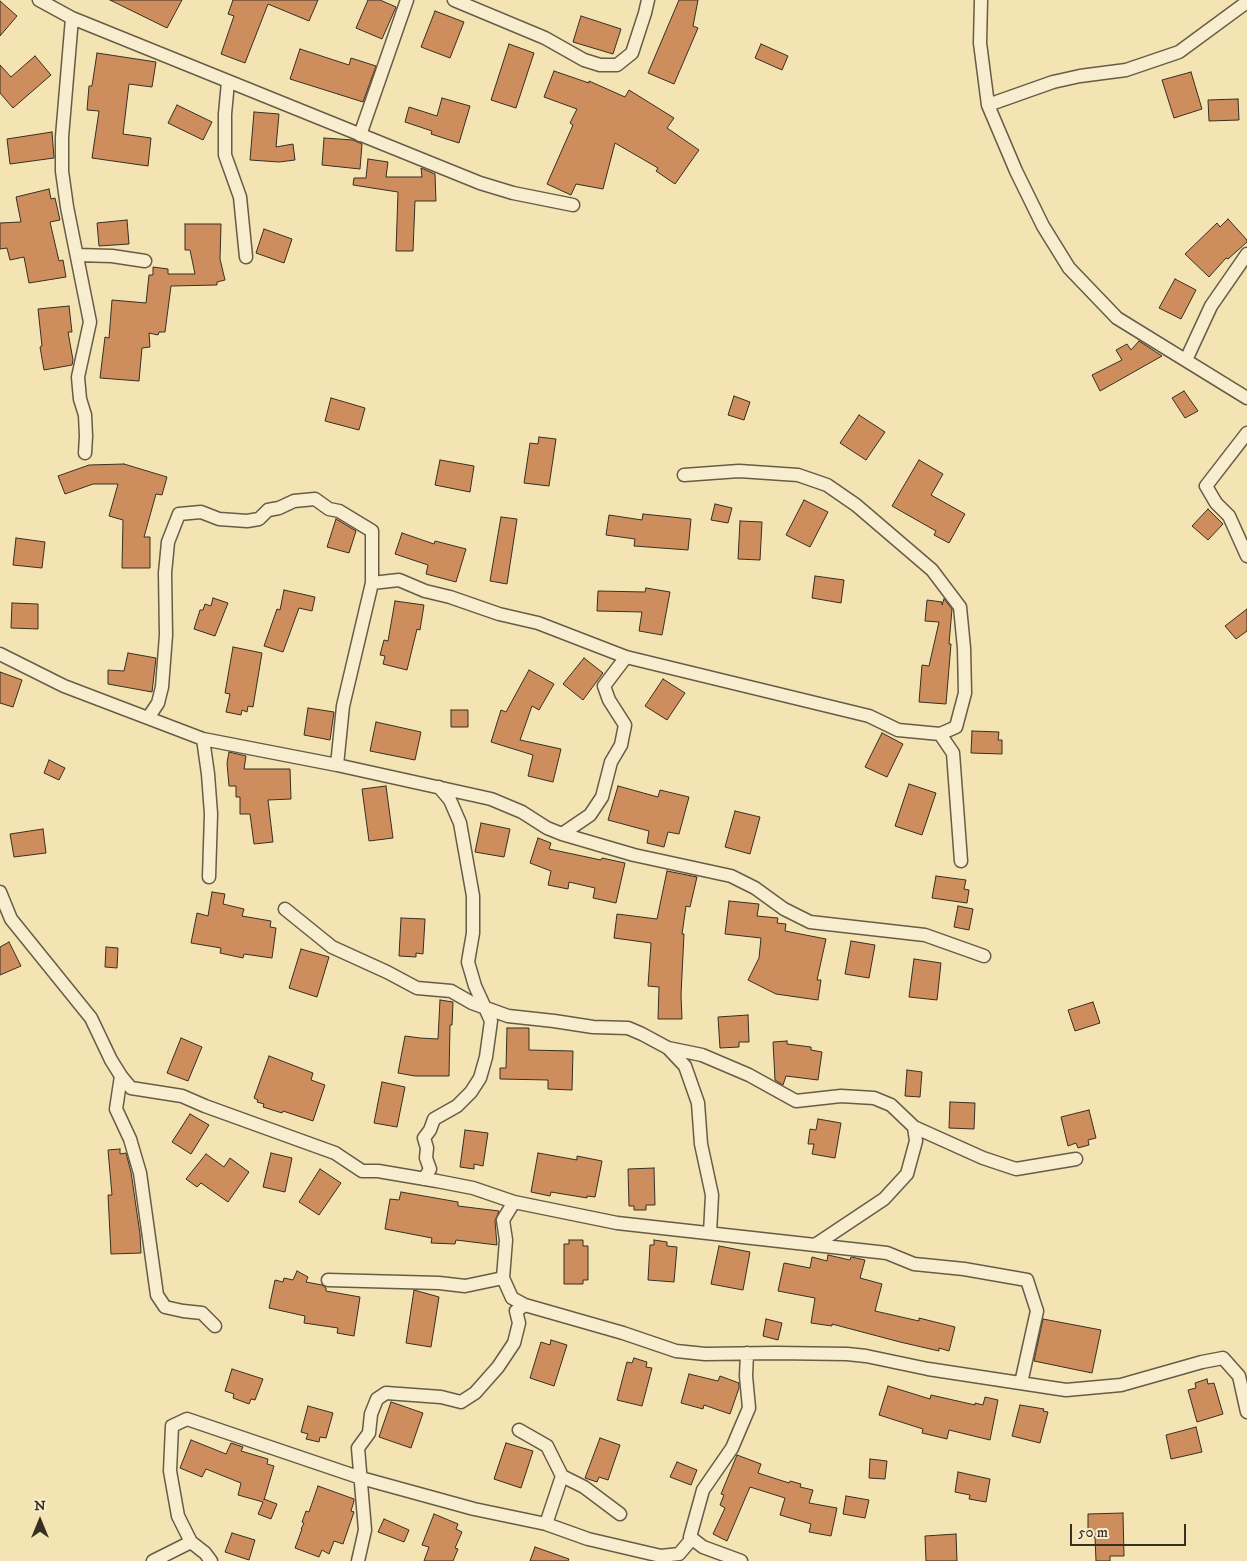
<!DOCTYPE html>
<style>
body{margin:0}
#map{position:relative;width:1247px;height:1561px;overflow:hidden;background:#f4e4b3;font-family:"IM FELL DW Pica",serif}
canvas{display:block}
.north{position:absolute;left:15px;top:1496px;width:50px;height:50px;-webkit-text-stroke:4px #f8edce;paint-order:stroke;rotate:0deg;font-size:14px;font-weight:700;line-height:20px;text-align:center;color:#382f23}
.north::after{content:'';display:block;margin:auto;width:18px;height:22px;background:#382f23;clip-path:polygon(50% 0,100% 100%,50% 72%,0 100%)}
.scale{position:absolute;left:1070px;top:1524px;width:116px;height:22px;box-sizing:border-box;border:2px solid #382f23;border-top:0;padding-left:6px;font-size:15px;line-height:18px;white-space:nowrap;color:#382f23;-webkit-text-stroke:4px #f8edce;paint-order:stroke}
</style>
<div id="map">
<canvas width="1247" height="1561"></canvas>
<div class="north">N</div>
<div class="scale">50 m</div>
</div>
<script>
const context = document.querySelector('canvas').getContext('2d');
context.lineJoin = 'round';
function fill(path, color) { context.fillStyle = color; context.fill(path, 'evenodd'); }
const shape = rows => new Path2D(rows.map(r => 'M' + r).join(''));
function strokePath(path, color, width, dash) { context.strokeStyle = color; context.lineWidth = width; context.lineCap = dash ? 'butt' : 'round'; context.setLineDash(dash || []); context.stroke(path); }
const building = shape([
 [110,0,182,0,167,28,110,0],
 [233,0,318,0,309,21,268,4,245,63,221,54,234,16,228,14,233,0],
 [368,0,380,0,396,7,382,39,356,28,368,0],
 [679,0,698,0,693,26,698,28,674,84,648,73,679,0],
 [0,1,17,16,0,36,0,1],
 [435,11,464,22,450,58,421,47,435,11],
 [581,16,621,29,613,54,573,42,581,16],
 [509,44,534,53,516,108,491,100,509,44],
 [761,44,788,56,782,70,755,58,761,44],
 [300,49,349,65,351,58,376,66,363,102,290,79,300,49],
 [97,53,156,62,152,87,129,84,123,134,151,138,148,166,92,158,99,111,87,110,89,86,92,86,97,53],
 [35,56,51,75,13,108,0,93,0,65,11,77,35,56],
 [554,71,589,83,589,81,625,97,629,90,674,118,667,128,699,150,675,184,656,171,658,168,615,143,603,189,576,184,571,195,547,184,573,125,570,123,577,109,544,97,554,71],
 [1191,72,1202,109,1174,118,1162,80,1191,72],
 [442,98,470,106,459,143,431,134,432,131,405,122,409,107,437,116,442,98],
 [1238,99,1239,120,1209,121,1208,100,1238,99],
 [177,105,212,122,203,140,168,123,177,105],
 [254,112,279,114,276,147,293,144,295,160,279,162,250,160,254,112],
 [52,132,54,158,10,164,7,139,52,132],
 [324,138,353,140,362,144,360,169,322,165,324,138],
 [368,159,388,162,386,177,422,177,421,168,435,174,436,201,415,201,413,251,396,251,398,192,353,185,354,178,366,178,368,159],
 [49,189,51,199,55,198,60,220,50,222,59,261,63,260,66,277,29,283,24,257,10,260,7,248,0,249,0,223,21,222,16,197,49,189],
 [1228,219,1247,240,1247,242,1228,259,1226,258,1209,277,1185,254,1217,223,1220,227,1228,219],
 [127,220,129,244,99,246,97,223,127,220],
 [185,224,221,224,220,259,225,280,217,282,217,285,171,286,165,332,159,332,158,335,149,333,150,347,142,348,139,381,100,378,105,337,109,338,112,300,146,303,149,275,153,275,153,267,168,269,168,274,195,274,190,250,185,250,185,224],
 [264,229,292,239,284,263,256,253,264,229],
 [1175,279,1196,290,1181,319,1159,308,1175,279],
 [69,306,72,332,68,332,73,360,72,365,44,370,40,347,42,346,38,309,69,306],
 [1139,341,1162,356,1100,391,1092,375,1122,360,1116,350,1127,344,1131,350,1139,341],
 [1184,391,1198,411,1185,418,1172,398,1184,391],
 [734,396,750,402,744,420,728,415,734,396],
 [331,398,365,408,359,430,325,421,331,398],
 [859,415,885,432,866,460,840,443,859,415],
 [539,437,556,439,549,486,524,483,530,443,538,444,539,437],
 [440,460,474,466,470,492,435,485,440,460],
 [919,460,943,474,931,495,965,514,949,543,934,535,936,531,892,506,919,460],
 [124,464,167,477,162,495,156,494,144,537,150,537,150,568,122,568,123,520,109,516,118,484,93,484,65,494,58,476,89,465,124,464],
 [804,500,828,512,810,547,786,535,804,500],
 [715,504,732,508,728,523,711,520,715,504],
 [1208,509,1223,524,1208,540,1192,526,1208,509],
 [643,514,691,519,688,550,634,546,635,539,606,535,609,515,642,520,643,514],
 [501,517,517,519,507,584,490,581,501,517],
 [336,519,356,531,349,553,327,547,336,519],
 [740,521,762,522,760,560,738,559,740,521],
 [402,533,434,544,435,541,466,549,456,582,426,574,428,565,395,554,402,533],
 [16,538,45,542,42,568,13,565,16,538],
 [815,576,844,580,841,603,812,598,815,576],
 [646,588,670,592,662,635,639,631,642,612,597,611,598,591,645,592,646,588],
 [284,590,315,597,312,611,299,608,283,652,264,646,277,609,280,610,284,590],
 [213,598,228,603,215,636,194,629,200,610,203,610,205,604,211,606,213,598],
 [944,599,952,609,949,644,951,644,946,704,919,702,922,665,929,666,939,622,925,621,927,600,942,602,942,605,944,599],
 [395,601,424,605,420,630,417,629,407,670,383,664,385,656,380,655,384,640,388,641,395,601],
 [12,603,38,604,38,629,11,628,12,603],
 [1247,609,1247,631,1236,639,1225,626,1247,609],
 [233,647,262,653,253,707,248,706,247,712,242,710,241,715,226,712,230,694,225,693,233,647],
 [128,653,156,658,152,692,108,684,108,670,124,671,128,653],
 [584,658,603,673,583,700,563,684,584,658],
 [529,670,554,684,539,710,532,706,520,740,561,749,553,782,528,776,533,755,491,742,501,710,506,712,529,670],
 [0,672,22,680,13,707,0,703,0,672],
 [663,679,685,693,667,720,645,706,663,679],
 [308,708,334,712,330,740,304,735,308,708],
 [451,710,468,710,468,727,451,727,451,710],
 [376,722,421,732,415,760,370,751,376,722],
 [972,731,999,732,998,740,1002,740,1002,754,971,753,972,731],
 [882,733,903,744,887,777,865,767,882,733],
 [229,752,246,756,244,769,290,769,291,799,268,800,273,842,254,844,250,814,240,814,240,797,236,797,236,786,229,786,227,763,229,752],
 [49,760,65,768,59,780,44,773,49,760],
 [909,784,936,793,922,835,895,826,909,784],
 [386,786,393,838,369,841,362,789,386,786],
 [618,786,658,797,660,790,689,797,679,834,668,832,664,847,647,843,649,831,608,820,618,786],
 [735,811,760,817,750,854,725,847,735,811],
 [481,823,510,829,504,857,475,852,481,823],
 [43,829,46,853,14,857,10,834,43,829],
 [538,838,551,843,549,849,601,860,602,858,625,863,616,903,593,898,595,888,569,882,568,889,548,885,551,871,530,863,538,838],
 [667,871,697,877,690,907,686,906,682,934,684,934,681,995,682,1019,658,1019,659,987,648,986,651,943,614,938,617,914,657,919,667,871],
 [936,876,966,880,964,889,969,890,967,903,932,898,936,876],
 [212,892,225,894,223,904,244,909,242,916,271,921,270,927,276,928,272,958,244,954,243,958,220,953,221,948,191,943,197,913,208,916,212,892],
 [729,901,759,904,757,916,778,918,777,923,786,924,785,931,826,939,817,980,821,980,818,1000,776,994,748,980,759,958,761,938,725,934,729,901],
 [958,906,973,909,969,930,954,927,958,906],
 [401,918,425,919,423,954,416,953,416,957,399,956,401,918],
 [851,941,875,945,869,978,845,974,851,941],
 [9,942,21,966,0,975,0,947,9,942],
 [106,947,118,948,117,968,105,967,106,947],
 [301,949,329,957,317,997,289,988,301,949],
 [914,959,941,963,937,1000,909,997,914,959],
 [440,1000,453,1002,452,1025,450,1025,449,1076,415,1076,398,1073,405,1036,420,1038,438,1039,440,1000],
 [1093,1002,1100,1023,1075,1031,1068,1010,1093,1002],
 [748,1015,749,1042,739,1042,739,1047,720,1048,718,1017,748,1015],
 [507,1028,529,1028,529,1050,573,1051,572,1090,548,1089,548,1080,500,1079,500,1068,506,1068,507,1028],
 [181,1038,202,1047,188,1081,167,1073,181,1038],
 [787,1041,787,1044,811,1047,811,1050,822,1052,818,1080,786,1076,783,1085,775,1080,773,1042,787,1041],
 [269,1056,313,1073,311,1080,325,1085,313,1121,283,1111,282,1113,263,1107,264,1104,257,1102,258,1100,254,1098,269,1056],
 [907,1070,922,1072,920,1097,905,1096,907,1070],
 [382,1082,405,1087,397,1127,374,1123,382,1082],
 [950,1102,975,1103,974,1129,949,1128,950,1102],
 [1089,1110,1096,1138,1088,1140,1089,1145,1078,1148,1076,1143,1068,1146,1061,1117,1089,1110],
 [190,1114,209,1125,191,1154,172,1142,190,1114],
 [818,1119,841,1123,835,1158,812,1154,814,1144,808,1144,810,1129,816,1130,818,1119],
 [465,1130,488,1133,483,1166,474,1164,474,1169,460,1167,465,1130],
 [120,1149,120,1154,126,1153,131,1172,140,1234,141,1253,111,1254,108,1195,112,1195,108,1150,120,1149],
 [271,1153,292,1158,285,1192,263,1187,271,1153],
 [538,1153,577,1160,577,1156,602,1161,595,1197,587,1196,587,1198,551,1192,550,1196,531,1192,538,1153],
 [206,1154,224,1167,230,1158,249,1172,228,1202,201,1183,197,1187,186,1179,206,1154],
 [654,1168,655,1205,646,1205,646,1210,634,1210,634,1206,629,1206,628,1169,654,1168],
 [320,1169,341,1183,319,1215,299,1202,320,1169],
 [401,1192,458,1202,458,1206,499,1211,495,1221,497,1245,456,1240,455,1244,431,1243,432,1238,385,1229,390,1199,399,1200,401,1192],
 [569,1240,583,1240,583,1246,588,1246,588,1280,583,1280,583,1284,564,1284,564,1244,569,1244,569,1240],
 [654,1240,667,1242,667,1246,677,1247,674,1282,648,1280,650,1245,654,1245,654,1240],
 [719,1246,750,1252,743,1290,711,1284,719,1246],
 [828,1255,850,1260,851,1257,865,1260,860,1278,882,1284,875,1311,919,1321,919,1318,955,1327,949,1351,939,1348,939,1351,900,1342,832,1324,832,1326,811,1323,815,1298,778,1291,784,1263,810,1268,812,1257,827,1261,828,1255],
 [297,1271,308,1277,306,1282,322,1285,326,1288,326,1291,360,1297,354,1336,337,1333,338,1328,304,1323,305,1316,269,1308,275,1280,283,1282,284,1278,293,1280,297,1271],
 [414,1290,439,1297,431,1347,406,1343,414,1290],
 [766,1319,782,1323,778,1340,763,1336,766,1319],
 [1043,1319,1101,1330,1092,1373,1034,1361,1043,1319],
 [551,1340,567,1345,554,1386,530,1378,541,1342,550,1345,551,1340],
 [634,1358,647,1362,646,1367,652,1368,642,1406,617,1400,627,1362,632,1363,634,1358],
 [232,1369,263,1379,255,1400,251,1399,249,1404,233,1398,234,1394,225,1391,232,1369],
 [689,1374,718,1381,720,1376,739,1383,739,1388,730,1414,704,1405,703,1409,681,1403,689,1374],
 [1207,1379,1208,1384,1214,1383,1223,1414,1197,1422,1188,1390,1196,1388,1195,1383,1207,1379],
 [888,1386,930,1399,931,1395,975,1405,975,1403,983,1405,985,1397,998,1400,990,1440,949,1430,947,1439,922,1433,923,1429,879,1415,888,1386],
 [391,1402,423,1413,411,1448,379,1437,391,1402],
 [1020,1405,1044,1409,1043,1411,1048,1412,1040,1443,1012,1436,1020,1405],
 [308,1406,333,1413,326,1438,320,1437,319,1442,306,1439,308,1434,301,1432,308,1406],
 [1196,1427,1202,1452,1171,1459,1166,1435,1196,1427],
 [600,1438,620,1445,608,1480,599,1477,597,1482,585,1478,600,1438],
 [191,1440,226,1454,231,1443,243,1447,241,1451,268,1459,267,1464,274,1466,264,1500,264,1499,277,1504,271,1519,258,1514,263,1502,238,1495,241,1483,206,1469,202,1477,180,1468,191,1440],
 [506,1443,533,1451,521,1488,494,1479,506,1443],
 [737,1455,761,1464,758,1473,789,1483,790,1481,801,1484,800,1487,813,1490,809,1503,837,1508,831,1536,809,1532,811,1524,780,1515,785,1498,750,1487,727,1541,713,1534,725,1508,720,1505,724,1495,721,1494,737,1455],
 [870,1459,887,1461,885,1479,869,1478,870,1459],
 [677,1462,697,1470,691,1485,670,1477,677,1462],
 [958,1472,990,1479,986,1502,969,1499,970,1495,955,1492,958,1472],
 [318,1486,354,1499,354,1501,351,1511,354,1512,343,1544,334,1541,329,1554,322,1550,319,1557,295,1548,302,1529,301,1529,304,1523,302,1522,306,1511,309,1512,318,1486],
 [846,1496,869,1500,865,1518,843,1514,846,1496],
 [1123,1513,1124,1556,1110,1556,1110,1561,1096,1561,1095,1537,1088,1537,1088,1514,1123,1513],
 [434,1514,458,1524,456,1529,462,1532,455,1548,458,1549,453,1561,424,1561,429,1547,422,1545,434,1514],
 [384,1519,409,1530,404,1542,378,1532,384,1519],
 [232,1533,255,1540,249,1560,225,1552,232,1533],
 [956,1534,957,1561,926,1561,925,1536,956,1534],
 [535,1547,569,1559,568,1561,530,1561,535,1547]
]);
fill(building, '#cd8d5d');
strokePath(building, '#382f23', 1);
const minor = shape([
 [39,0,72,18,480,183,513,193,573,205],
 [454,0,545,38,584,60,600,65,617,65,632,53,645,13,648,0],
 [981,0,980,43,988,105,1016,171,1043,226,1069,268,1117,318,1247,398],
 [72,18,62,137,62,171,67,207,90,322,78,377,80,399,85,415,86,436,85,453],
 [228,82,225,114,225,155,240,197,246,257],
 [988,105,1053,82,1080,76,1126,70,1179,52,1247,2],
 [360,135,407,0],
 [77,255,112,256,145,261],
 [1186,360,1211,306,1247,254],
 [1247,433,1206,486,1216,503,1229,516,1247,556],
 [0,654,64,686,203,739,337,765,491,799,522,812,547,828,562,834,634,855,731,876,755,888,784,909,810,922,925,935,984,956],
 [148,718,158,703,162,687,166,635,165,573,168,542,179,514,201,512,219,519,247,521,259,519,268,510,279,508,294,501,315,499,329,509,339,511,372,531,372,583],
 [940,734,953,753,961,861],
 [203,739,208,774,211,814,209,877],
 [337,765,343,706,372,583,399,580,425,591,450,597,499,614,538,623,626,657,869,716,898,730,940,734,956,727,965,693,964,648,960,607,932,570,856,505,827,485,798,475,739,471,684,475],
 [562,834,590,815,602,797,611,762,621,745,625,725,609,700,604,686,626,657],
 [0,892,11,919,91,1018,111,1060,121,1076,131,1088,182,1096,205,1106,335,1153,362,1171,378,1171,437,1181,473,1188,514,1202,617,1223,887,1253,914,1264,964,1269,1027,1280,1037,1311,1021,1383],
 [285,909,332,947,387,972,417,988,451,991,472,1003,508,1016,554,1021,593,1027,628,1028,642,1034,668,1048,685,1066,698,1103,701,1144,712,1195,710,1233],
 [668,1048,702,1055,749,1075,796,1101,841,1096,874,1098,891,1105,914,1127,916,1141,907,1174,884,1199,815,1245],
 [121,1076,116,1109,130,1139,140,1173,157,1295,165,1307,183,1311,202,1313,215,1326],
 [914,1127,983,1158,1016,1169,1076,1159],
 [424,1179,430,1169,426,1158,427,1148,424,1138,430,1130,434,1119,457,1106,471,1092,480,1078,486,1057,491,1021,475,986,468,962,473,933,473,896,460,823,450,800,439,787],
 [514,1202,503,1220,506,1240,503,1278,512,1298,525,1305,623,1333,676,1351,705,1354,776,1353,847,1354,866,1356,928,1369,1066,1390,1121,1385,1202,1362,1223,1358,1239,1376,1247,1412],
 [328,1280,439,1283,465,1286,503,1278],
 [519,1430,547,1446,562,1476,546,1524],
 [562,1476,584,1487,620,1514],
 [153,1561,191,1542],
 [211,1561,205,1553,191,1542,178,1516,170,1471,172,1426,187,1419,361,1478,474,1509,546,1524,588,1539,661,1556,679,1554,690,1541],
 [358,1561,365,1530,358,1448,369,1433,371,1414,377,1399,386,1393,441,1397,461,1402,475,1393,498,1367,514,1343,519,1323,516,1311,525,1305],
 [741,1561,703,1547,690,1537,703,1490,732,1448,749,1408,746,1376,747,1353]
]);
strokePath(minor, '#675c47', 15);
strokePath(minor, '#f8edce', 12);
</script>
